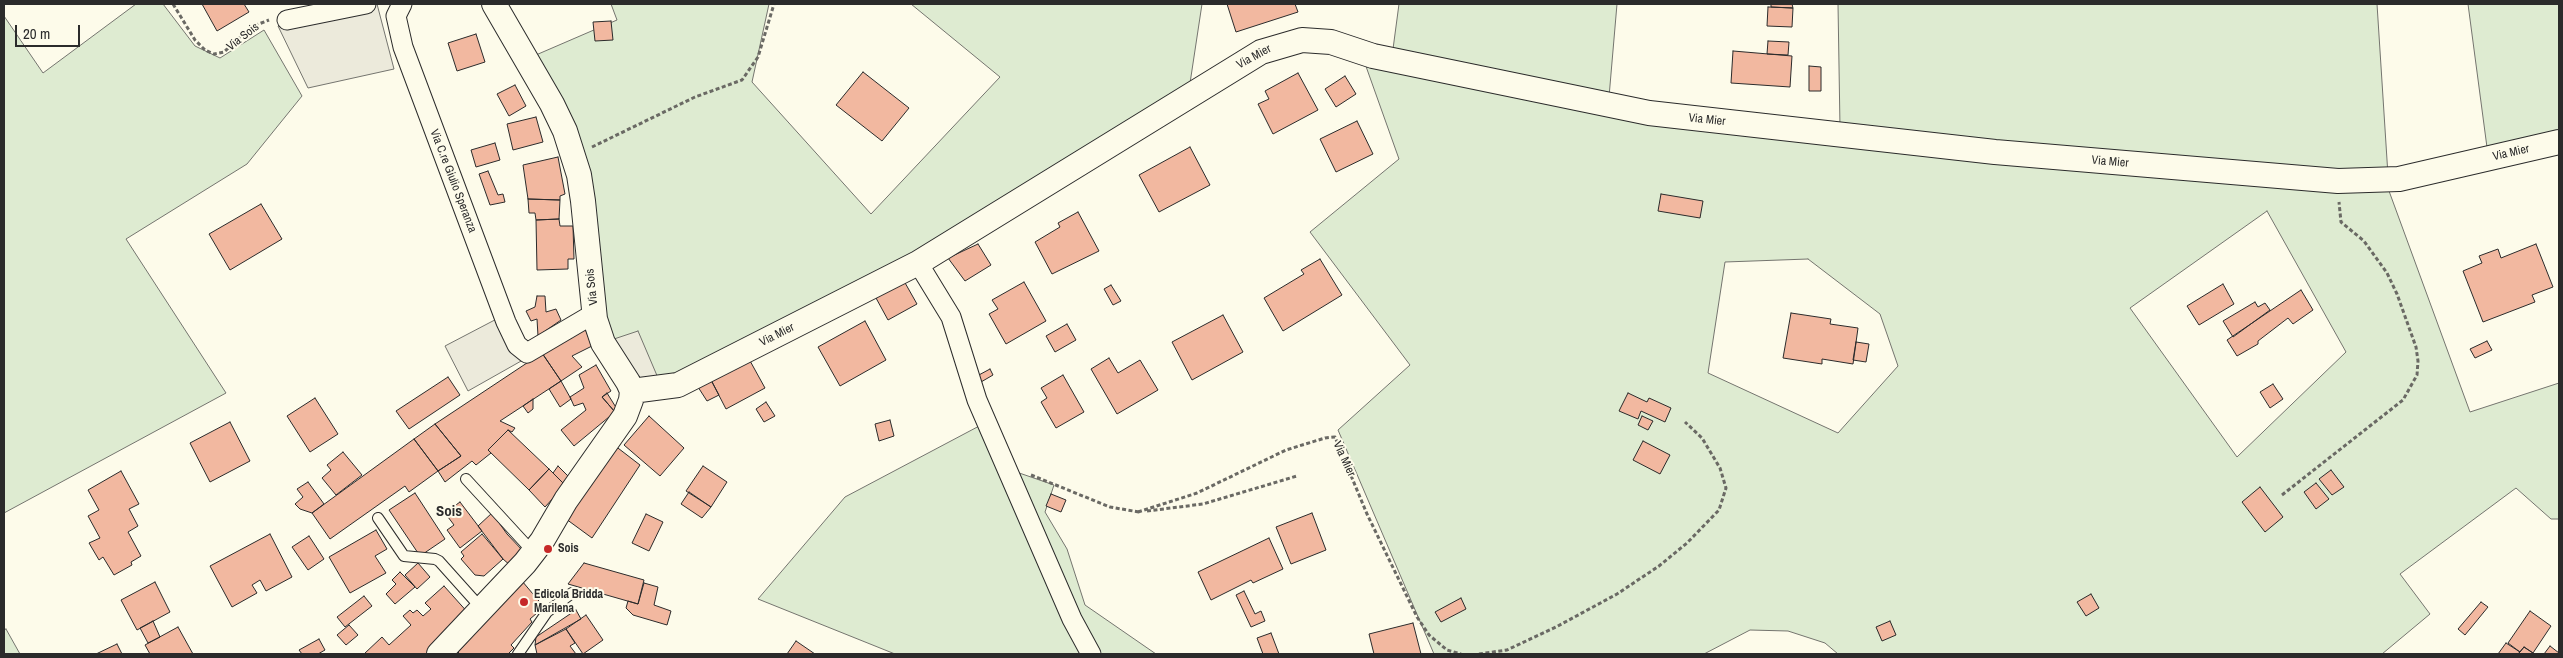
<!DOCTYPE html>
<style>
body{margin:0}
#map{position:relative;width:2563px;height:658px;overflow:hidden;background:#fdfbea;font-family:"Archivo Narrow",sans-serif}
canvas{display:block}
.frame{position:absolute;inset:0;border:5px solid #2b2b2b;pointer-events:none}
.scale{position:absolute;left:15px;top:25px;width:65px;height:22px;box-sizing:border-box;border:2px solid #2b2b2b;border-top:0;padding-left:6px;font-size:15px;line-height:18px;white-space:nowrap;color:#2b2b2b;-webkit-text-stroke:4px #fdfbea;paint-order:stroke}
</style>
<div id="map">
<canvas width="2563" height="658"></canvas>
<div class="frame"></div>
<div class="scale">20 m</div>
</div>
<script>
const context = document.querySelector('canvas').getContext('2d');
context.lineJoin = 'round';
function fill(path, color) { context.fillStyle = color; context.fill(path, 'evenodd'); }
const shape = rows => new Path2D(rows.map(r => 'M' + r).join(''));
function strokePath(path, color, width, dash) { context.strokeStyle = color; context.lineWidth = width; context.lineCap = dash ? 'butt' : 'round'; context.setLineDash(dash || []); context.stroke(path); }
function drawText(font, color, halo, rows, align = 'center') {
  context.font = font + ' "Archivo Narrow",sans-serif'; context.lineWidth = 4; context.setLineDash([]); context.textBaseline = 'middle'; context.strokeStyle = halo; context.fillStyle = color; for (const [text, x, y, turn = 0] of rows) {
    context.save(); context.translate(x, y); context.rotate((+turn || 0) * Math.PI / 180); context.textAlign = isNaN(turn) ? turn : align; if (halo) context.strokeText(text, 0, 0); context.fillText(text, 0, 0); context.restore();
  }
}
const green = shape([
 [136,4,163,4,195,46,220,58,264,30,302,96,247,164,126,239,226,393,4,513,4,16,43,73,136,4],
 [611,4,769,4,752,82,871,214,1000,77,911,4,1202,4,1187,103,677,390,627,390,588,312,575,178,522,61,617,20,611,4],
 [1399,4,1617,4,1609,97,1840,128,1838,4,2377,4,2389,191,2470,412,2559,383,2559,519,2551,519,2516,488,2400,574,2430,614,2382,654,1838,654,1825,643,1788,631,1750,630,1704,654,1434,654,1338,430,1410,365,1310,232,1399,159,1363,58,1391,64,1399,4],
 [2267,211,2346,352,2237,457,2130,308,2267,211],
 [1808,259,1880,314,1898,366,1838,433,1708,373,1725,262,1808,259],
 [2468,4,2559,4,2559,154,2490,170,2468,4],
 [983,424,999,466,1054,485,1045,512,1067,549,1085,605,1156,654,895,654,758,599,845,497,983,424],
 [6,629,20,654,4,654,4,630,6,629]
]);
fill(green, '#deebd1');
strokePath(green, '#74746e', 1);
const parking = shape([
 [366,4,377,4,394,69,308,88,278,26,287,20,366,4],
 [510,312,530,356,468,391,445,346,510,312],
 [638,331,664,392,637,403,605,342,638,331]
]);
fill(parking, '#eceadb');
strokePath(parking, '#74746e', 1);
const building = shape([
 [202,4,244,4,249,12,217,31,202,4],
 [1227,4,1295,4,1298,12,1236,32,1227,4],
 [1771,4,1792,4,1793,8,1771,7,1771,4],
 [1768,7,1793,8,1792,27,1767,26,1768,7],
 [611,21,613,40,595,41,593,22,611,21],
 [476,34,485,62,457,71,448,43,476,34],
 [1768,41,1789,42,1788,55,1767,54,1768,41],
 [1733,51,1792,56,1790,87,1731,83,1733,51],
 [1809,66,1821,67,1821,91,1809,91,1809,66],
 [863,72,909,108,882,141,836,105,863,72],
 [1298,73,1318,110,1273,134,1258,104,1269,99,1265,91,1298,73],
 [1345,76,1356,94,1336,107,1325,89,1345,76],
 [515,85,526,106,509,116,497,94,515,85],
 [536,117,543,142,513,150,507,124,536,117],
 [1357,121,1373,154,1336,172,1320,139,1357,121],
 [495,143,500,160,476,167,471,150,495,143],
 [1190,147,1210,185,1159,212,1139,175,1190,147],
 [558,157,565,194,560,196,560,200,528,199,523,165,558,157],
 [488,171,498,195,503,194,505,202,490,205,479,174,488,171],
 [1661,194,1703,201,1700,218,1658,211,1661,194],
 [528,199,560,200,559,219,536,220,535,213,529,213,528,199],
 [261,204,282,239,230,270,209,234,261,204],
 [1078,212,1099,251,1052,274,1035,242,1060,227,1058,223,1078,212],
 [559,219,560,226,573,226,574,259,568,259,568,269,537,270,536,220,559,219],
 [978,244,991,265,965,281,948,258,978,244],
 [2536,244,2553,287,2532,295,2535,302,2483,322,2463,271,2482,263,2479,256,2498,249,2501,258,2536,244],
 [1320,259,1342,295,1283,331,1264,298,1304,274,1301,270,1320,259],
 [904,281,917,304,888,320,876,298,904,281],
 [1024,282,1046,321,1006,344,989,314,998,309,992,300,1024,282],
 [2223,284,2234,304,2199,325,2187,306,2223,284],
 [1111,285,1121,301,1113,305,1104,289,1111,285],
 [2301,290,2313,310,2293,324,2288,318,2258,341,2258,344,2237,356,2227,340,2301,290],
 [537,296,545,296,546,312,556,309,561,320,538,336,537,319,531,321,526,311,535,307,537,296],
 [2255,302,2258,307,2265,303,2270,310,2233,337,2223,321,2255,302],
 [1791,313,1831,319,1830,324,1858,328,1853,364,1822,359,1822,364,1783,358,1791,313],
 [1223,315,1243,352,1192,380,1172,342,1223,315],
 [865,321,886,360,840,386,818,347,865,321],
 [1067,324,1076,340,1055,352,1046,336,1067,324],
 [584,326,592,346,572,356,582,367,561,381,542,353,584,326],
 [2487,341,2492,350,2475,358,2470,349,2487,341],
 [1856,342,1869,344,1866,362,1853,360,1856,342],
 [542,353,561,381,500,421,515,428,512,432,508,430,488,450,491,453,476,465,472,461,445,482,438,471,461,456,435,424,542,353],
 [1109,358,1118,373,1140,360,1158,390,1117,414,1091,369,1109,358],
 [749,359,765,388,726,409,711,380,749,359],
 [596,365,611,391,602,397,615,412,574,446,561,430,586,410,583,403,574,406,570,397,584,388,579,375,596,365],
 [990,369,993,375,981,382,977,376,990,369],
 [1063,375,1084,412,1056,428,1041,402,1047,398,1041,388,1063,375],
 [448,377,460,395,409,429,396,411,448,377],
 [711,380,719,395,707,401,698,387,711,380],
 [561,381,571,399,560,407,549,389,561,381],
 [2273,384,2283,399,2270,408,2260,392,2273,384],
 [607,393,617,409,615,412,602,397,607,393],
 [1628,393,1647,402,1649,398,1671,408,1665,422,1641,411,1638,419,1619,411,1628,393],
 [315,398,338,434,310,452,287,416,315,398],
 [533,399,533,409,528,413,523,406,533,399],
 [766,402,775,416,764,422,756,409,766,402],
 [649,416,684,448,660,476,624,445,649,416],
 [1642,416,1653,421,1648,430,1638,425,1642,416],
 [890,420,894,436,879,441,875,424,890,420],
 [230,422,250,461,210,482,190,443,230,422],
 [435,424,461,456,438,471,414,439,435,424],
 [508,430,549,469,529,490,488,450,508,430],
 [414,439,438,471,409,492,405,486,330,539,312,513,414,439],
 [1643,441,1670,455,1660,474,1633,460,1643,441],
 [614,445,640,465,592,538,562,516,614,445],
 [343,452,362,475,336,495,322,478,331,470,327,465,343,452],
 [558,466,570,478,565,485,553,473,558,466],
 [703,466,727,482,711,507,686,491,703,466],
 [549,469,565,485,545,507,529,490,549,469],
 [2331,470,2344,487,2332,495,2319,479,2331,470],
 [121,471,139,504,129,509,138,526,128,532,141,556,131,562,132,565,114,575,103,557,99,560,89,543,100,538,88,516,99,510,88,490,121,471],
 [308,482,324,504,312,513,300,509,295,504,303,497,297,489,308,482],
 [2316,483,2329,499,2316,509,2304,492,2316,483],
 [2260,487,2283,517,2265,532,2242,502,2260,487],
 [689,492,711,507,702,518,681,504,689,492],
 [415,493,445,539,420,556,389,510,415,493],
 [1051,494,1066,500,1061,512,1046,506,1051,494],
 [460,502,482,531,460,548,447,530,454,525,445,513,460,502],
 [492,513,507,534,523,551,511,566,503,559,478,526,492,513],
 [1312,513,1326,550,1291,564,1276,527,1312,513],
 [646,514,663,522,649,551,632,543,646,514],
 [376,530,387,549,375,556,386,573,350,593,329,557,376,530],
 [270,534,292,577,266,591,260,580,252,585,257,593,232,607,210,566,270,534],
 [482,534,503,559,484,576,475,575,461,559,464,556,461,552,482,534],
 [309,536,324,559,308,570,292,547,309,536],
 [1269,538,1283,569,1253,583,1251,580,1211,600,1198,572,1269,538],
 [418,563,430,577,417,589,405,575,418,563],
 [584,563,644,580,638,604,568,584,584,563],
 [400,572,415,587,395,604,386,594,396,584,392,580,400,572],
 [522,581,544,607,530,619,532,622,511,645,514,648,508,654,460,654,458,652,522,581],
 [155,582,170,612,137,630,121,600,155,582],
 [644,583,658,587,654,605,671,611,667,625,633,615,626,608,628,601,638,604,644,583],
 [444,586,470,615,427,654,364,654,382,637,389,645,411,625,403,616,410,610,413,613,417,610,423,616,431,609,425,603,444,586],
 [1244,591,1255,614,1261,611,1265,621,1251,627,1236,595,1244,591],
 [2091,594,2099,608,2086,616,2077,602,2091,594],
 [364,596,372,606,345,627,337,617,364,596],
 [1461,598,1466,609,1441,622,1435,612,1461,598],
 [2481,602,2488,607,2465,635,2458,629,2481,602],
 [576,610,581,619,535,645,536,637,576,610],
 [2530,611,2551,626,2533,653,2524,647,2520,652,2508,643,2530,611],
 [586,615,603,640,583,654,566,629,586,615],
 [153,621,160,637,148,643,140,628,153,621],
 [1890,621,1896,635,1882,641,1876,627,1890,621],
 [1413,623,1421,654,1374,654,1369,634,1413,623],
 [349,625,358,635,346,645,337,635,349,625],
 [178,627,193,654,150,654,145,645,178,627],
 [566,629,575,643,570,646,576,654,537,654,535,645,566,629],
 [1271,633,1279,654,1263,654,1257,638,1271,633],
 [319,639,325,650,318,654,302,654,299,650,319,639],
 [796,641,815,654,787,654,796,641],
 [2506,643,2520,652,2518,654,2498,654,2506,643],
 [117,644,122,654,96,654,117,644],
 [2550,646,2559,653,2559,654,2544,654,2550,646],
 [2524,647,2533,653,2534,654,2518,654,2524,647]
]);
fill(building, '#f2b8a0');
strokePath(building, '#2b2b2b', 1);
const service = shape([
 [466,479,533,552],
 [378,518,404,556,435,559,439,561,482,609],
 [518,654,547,612,572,593]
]);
const minor = shape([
 [402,4,396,16,403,47,506,322,517,345,527,353,595,313],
 [287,20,366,4],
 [918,263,951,317,977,400,1072,619,1091,654]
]);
const tertiary = shape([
 [632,391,678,385,918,263,1261,52,1302,40,1331,42,1373,56,1649,113,1995,152,2338,181,2399,179,2559,142],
 [439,654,525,563,542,541,566,500,625,416,631,400,632,391,628,382,603,343,595,319,583,201,579,175,565,131,552,104,494,4]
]);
strokePath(service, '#2b2b2b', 12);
strokePath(minor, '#2b2b2b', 21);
strokePath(tertiary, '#2b2b2b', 26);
strokePath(shape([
 [173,4,195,40,205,50,214,54,224,52,251,27,269,20],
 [592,147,695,97,742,80,758,57,774,4],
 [1031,475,1110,507,1139,512],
 [2282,495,2403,400,2417,375,2418,361,2416,347,2397,294,2387,273,2364,241,2341,222,2339,202],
 [1147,511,1203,504,1297,476],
 [1138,512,1197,493,1286,450,1325,438,1335,437,1367,514,1417,617,1429,635,1447,650,1461,654],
 [1479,654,1507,650,1556,627,1617,594,1659,566,1687,543,1719,510,1726,488,1720,468,1702,438,1685,422]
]), '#6a6964', 3, [4, 2.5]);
strokePath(service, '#fdfbea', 10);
strokePath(minor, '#fdfbea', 19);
strokePath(tertiary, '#fdfbea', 24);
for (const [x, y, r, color] of [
 [548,549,5,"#c62828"],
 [524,602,5,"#c62828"]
]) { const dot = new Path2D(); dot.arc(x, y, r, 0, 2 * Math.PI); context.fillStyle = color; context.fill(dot); strokePath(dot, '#fdfbea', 2); }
drawText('12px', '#2b2b2b', '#fdfbea', [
 ["Via Sois",243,37,-38],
 ["Via Mier",1254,57,-29],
 ["Via Mier",1707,120,6],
 ["Via Mier",2511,153,-13],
 ["Via Mier",2110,162,5],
 ["Via C.re Giulio Speranza",453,181,69],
 ["Via Sois",592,287,-96],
 ["Via Mier",777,335,-27],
 ["Via Mier",1344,459,65]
]);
drawText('bold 12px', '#2b2b2b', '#fdfbea', [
 ["Sois",558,549],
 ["Edicola Bridda",534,595],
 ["Marilena",534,609]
], 'left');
drawText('bold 15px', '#2b2b2b', '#fdfbea', [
 ["Sois",449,512]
]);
</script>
